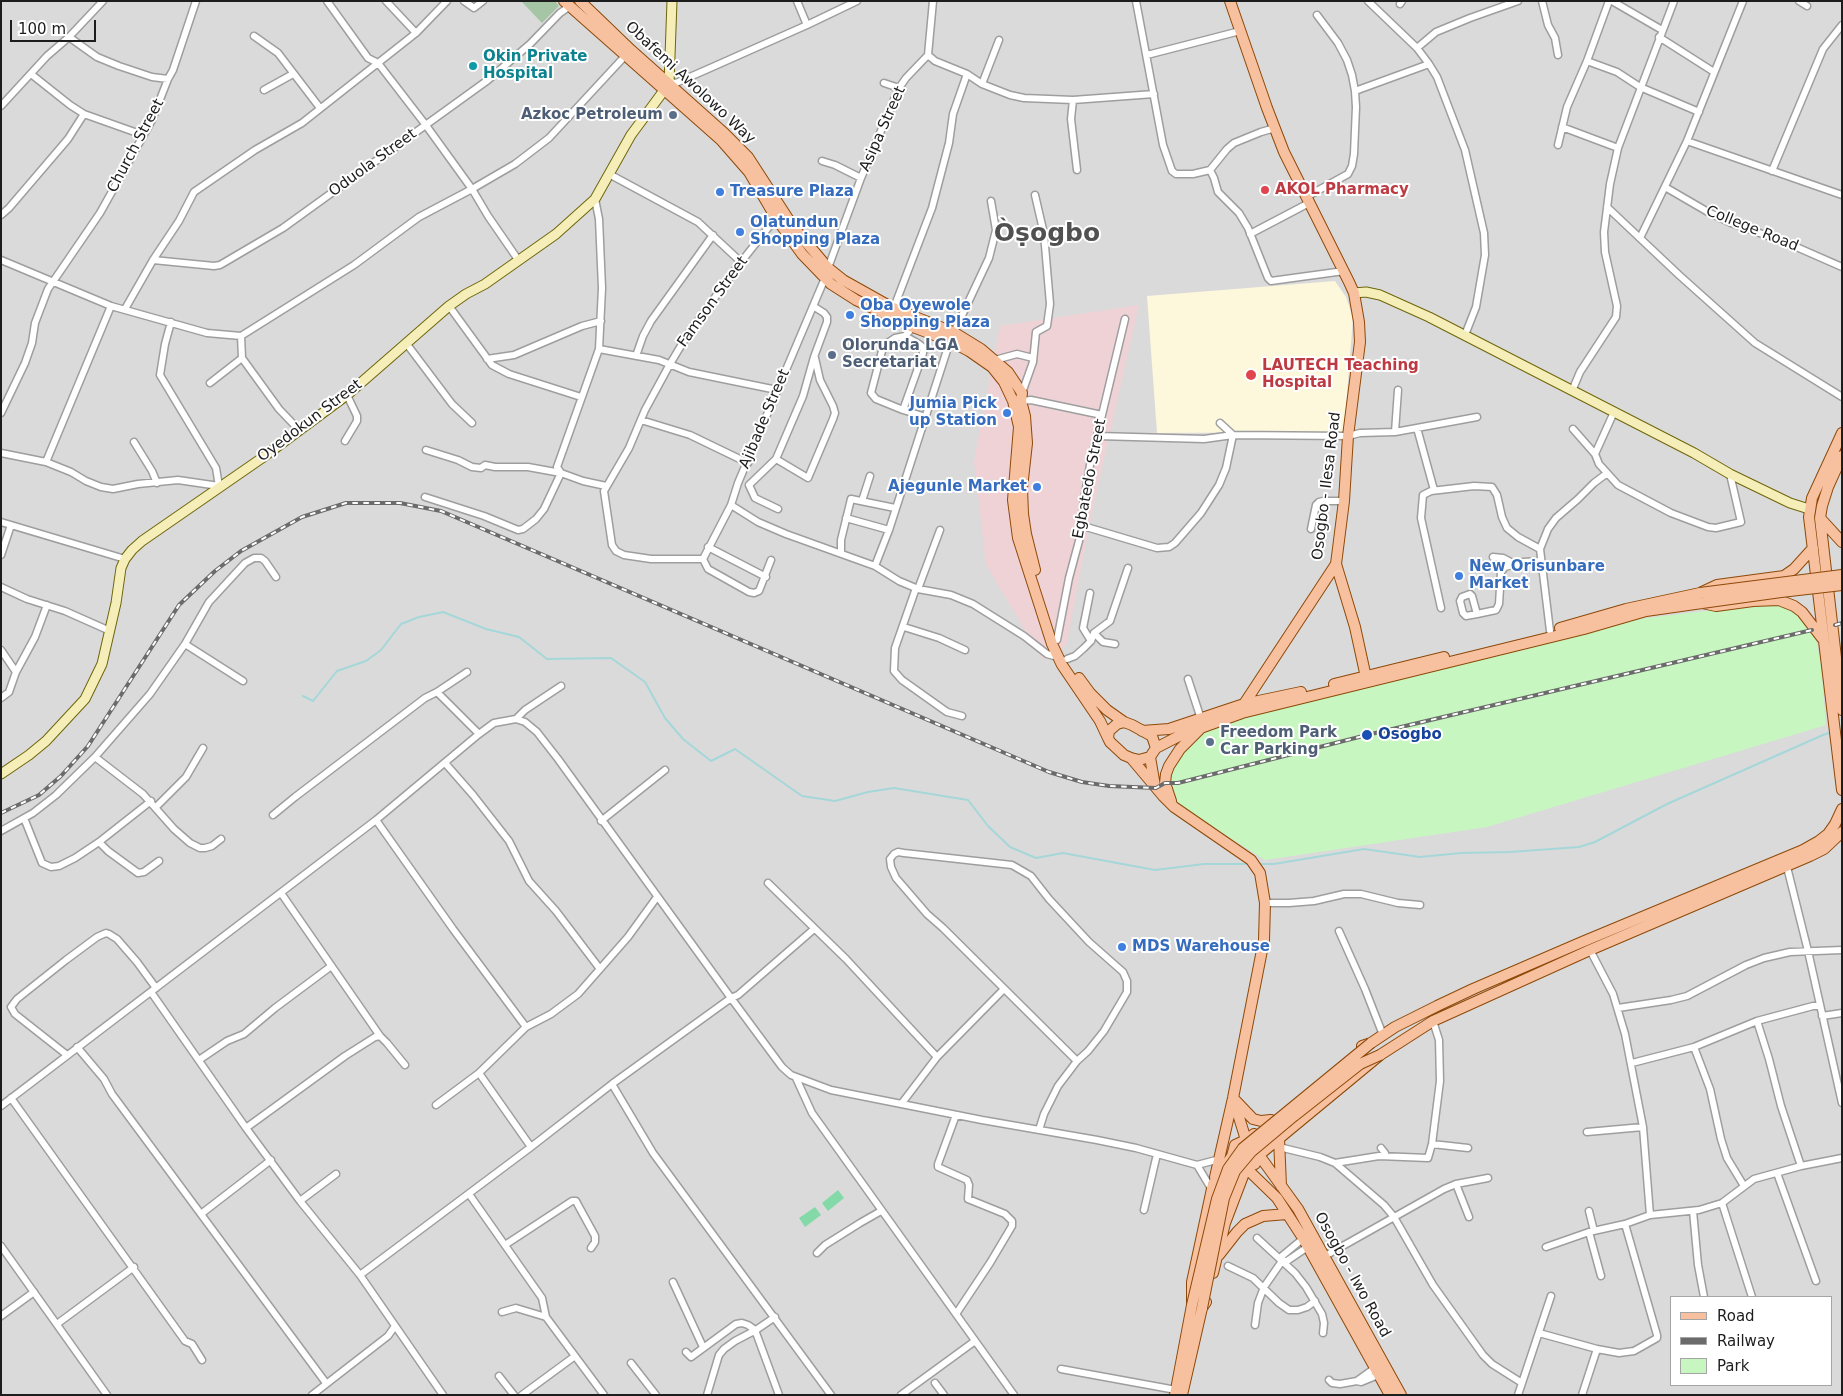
<!DOCTYPE html>
<meta charset="utf-8">
<style>
body{margin:0}
#map{position:relative;width:1843px;height:1396px;overflow:hidden;background:#ede8e3;font-family:"DejaVu Sans",sans-serif}
canvas{display:block}
.frame{position:absolute;inset:0;border:2px solid #1d1d1d;pointer-events:none}
.legend{position:absolute;left:1670px;top:1296px;width:162px;height:90px;box-sizing:border-box;background:#fff;border:1px solid #a5a5a5;margin:0;padding:6px 9px;list-style:none;font-size:15px;color:#1d1d1d}
.legend li{display:flex;align-items:center;gap:10px;height:25px}
.legend b{width:25px;border:1px solid #a5a5a5}
.scale{position:absolute;left:10px;top:20px;width:86px;height:22px;box-sizing:border-box;border:2px solid #1d1d1d;border-top:0;padding-left:6px;font-size:15px;line-height:18px;white-space:nowrap;color:#1d1d1d;-webkit-text-stroke:4px #fff;paint-order:stroke}
</style>
<div id="map">
<canvas width="1843" height="1396"></canvas>
<div class="frame"></div>
<ul class="legend">
<li><b style="height:6px;background:#f7c09f"></b>Road</li>
<li><b style="height:6px;background:#6b6b6b"></b>Railway</li>
<li><b style="height:14px;background:#c7f6c1"></b>Park</li>
</ul>
<div class="scale">100 m</div>
</div>
<script>
const context = document.querySelector('canvas').getContext('2d');
context.lineJoin = 'round';
function fill(path, color) { context.fillStyle = color; context.fill(path, 'evenodd'); }
const shape = rows => new Path2D(rows.map(r => 'M' + r).join(''));
function strokePath(path, color, width, dash) { context.strokeStyle = color; context.lineWidth = width; context.lineCap = dash ? 'butt' : 'round'; context.setLineDash(dash || []); context.stroke(path); }
function drawText(font, color, halo, rows, align = 'center') {
  context.font = font + ' "DejaVu Sans",sans-serif'; context.lineWidth = 4; context.setLineDash([]); context.textBaseline = 'middle'; context.strokeStyle = halo; context.fillStyle = color; for (const [text, x, y, turn = 0] of rows) {
    context.save(); context.translate(x, y); context.rotate((+turn || 0) * Math.PI / 180); context.textAlign = isNaN(turn) ? turn : align; if (halo) context.strokeText(text, 0, 0); context.fillText(text, 0, 0); context.restore();
  }
}
fill(shape([
 [1,1,1842,1,1842,1395,1,1395],
 [1672,1297,1832,1297,1832,1385,1672,1385]
]), '#dbdada');
fill(shape([
 [1139,305,1092,512,1066,646,1043,660,986,565,974,461,1000,326]
]), '#eed2d6');
fill(shape([
 [1335,281,1346,297,1353,318,1344,432,1157,433,1147,296]
]), '#fdf7dc');
fill(shape([
 [521,1,555,1,559,6,542,23]
]), '#a6c5a5');
fill(shape([
 [1770,603,1790,609,1803,618,1816,639,1821,665,1826,725,1487,827,1265,860,1164,796,1162,778,1181,749,1207,725,1623,621]
]), '#c7f6c1');
fill(shape([
 [838,1190,844,1198,828,1211,822,1203],
 [815,1207,821,1215,805,1227,799,1218]
]), '#84d9a9');
strokePath(shape([
 [303,696,313,701,337,671,366,661,381,650,401,624,419,617,443,612,486,629,519,637,547,659,611,658,645,682,665,718,683,739,711,761,735,749,802,796,835,801,868,792,894,788,968,800,988,826,1010,847,1036,858,1063,853,1155,870,1204,864,1249,864],
 [1259,864,1274,864,1364,849,1420,857,1461,853,1510,852,1579,847,1595,842,1667,804,1823,735,1832,732]
]), '#a5d7d9', 2);
const street = shape([
 [327,1,368,58,378,63,425,124,472,189,488,216,519,261],
 [386,1,416,33],
 [464,1,474,8,483,1],
 [797,1,807,25],
 [1136,1,1163,145,1172,171,1176,174,1193,174,1210,170,1227,149,1234,143,1261,132,1275,128],
 [1368,1,1417,48,1429,64,1437,77,1465,150,1484,233,1485,255,1476,307,1465,335],
 [1542,1,1548,25,1555,38,1558,55],
 [1612,1,1662,30],
 [1799,1,1807,6],
 [1400,4,1402,1],
 [254,36,278,53,320,108],
 [69,37,97,57,119,66,152,77,168,79],
 [1659,37,1714,72],
 [1417,48,1436,32,1470,18,1518,1],
 [928,55,935,61,967,74,982,84,1010,95,1024,98,1073,100,1154,94],
 [1147,55,1240,31],
 [1587,61,1617,72,1640,87,1699,112],
 [31,74,70,105,84,114,143,135],
 [670,82,676,83,708,69,807,25,857,1],
 [884,83,899,88],
 [982,84,999,40],
 [264,90,293,74],
 [1355,91,1429,64],
 [1073,100,1071,119,1077,170],
 [1,106,47,56,69,37,103,1],
 [1562,127,1618,148],
 [1687,141,1842,195],
 [1558,145,1567,107,1587,61,1609,1],
 [822,161,835,165,861,178],
 [1210,170,1214,178,1218,192,1239,213,1248,228,1268,278,1271,281,1344,271],
 [1772,171,1823,49,1842,25],
 [609,174,698,222,741,262],
 [1665,187,1708,212,1731,223,1785,242,1842,267],
 [1306,197,1348,174,1352,166,1354,154,1356,107,1355,91,1352,75,1347,60,1338,43,1317,15],
 [1607,207,1679,275,1755,343,1842,397],
 [1,215,9,208,68,139,84,114],
 [1250,234,1309,203],
 [1640,238,1687,141,1743,1],
 [1,260,111,306,207,333,241,336,354,265,419,217,472,189,515,164,549,138,625,56],
 [153,260,214,266,220,265,283,228,488,80,530,44,560,13,570,6],
 [828,268,861,178,899,88,906,78,928,55,933,1],
 [449,306,492,365,509,374,581,397],
 [125,309,153,260,179,221,194,192,255,150,302,123,416,33,447,1],
 [893,310,932,208,949,143,953,114,967,74],
 [171,322,165,344,160,375,216,468,219,486],
 [913,327,905,336,895,338,886,344,882,351,871,393,876,399,903,410,926,417],
 [241,336,242,358,279,409,299,430],
 [406,343,452,404,472,423],
 [599,349,659,360,689,372,777,390],
 [636,356,643,336,651,321,713,235],
 [487,359,514,355,582,326,601,321],
 [995,360,1017,354,1033,358],
 [210,383,242,358],
 [1572,391,1580,372,1616,317,1617,306,1605,252,1604,232,1610,184,1618,148,1674,1],
 [1022,393,1033,362,1036,332,1047,326,1050,304,1044,234,1035,195],
 [1021,401,1031,400,1102,415],
 [903,410,922,357,924,348,919,344,905,336],
 [1614,412,1595,454,1599,464,1618,485,1671,513,1708,527,1716,528,1741,522,1730,474],
 [1,413,25,363,32,343,35,323,48,289,100,213,152,120,168,79,173,70,196,1],
 [641,420,690,435,748,463],
 [1417,428,1434,490],
 [1573,429,1595,454],
 [1395,432,1398,390],
 [1098,436,1204,439,1233,435,1348,436,1360,433,1395,432,1477,417],
 [345,441,357,421,357,416,347,395],
 [134,442,152,471,157,483],
 [426,450,458,460,472,467,481,468,485,465,495,467,528,467,561,473,583,481,606,486],
 [1,453,46,462,71,472,86,481,101,487,113,489,138,484,178,480,219,486,223,484],
 [776,459,808,478,833,419,835,413,833,406,820,380,815,358],
 [46,462,111,306],
 [749,485,776,459,803,396,814,357,827,322,827,317,824,313,813,306],
 [749,485,755,498,778,509],
 [425,497,484,516,518,530,523,529,536,519,544,509,561,473,557,467,599,349,602,288,599,219,595,199],
 [862,501,870,476],
 [731,505,758,522,786,534,875,566,899,581,918,589,951,595,973,604,1024,636,1047,654,1058,657],
 [846,518,889,530],
 [1,522,125,559],
 [1083,526,1157,548,1169,547,1175,543,1201,513,1219,485,1226,468,1233,435,1220,423],
 [1311,529,1316,505,1319,502,1323,501,1344,501],
 [708,547,766,577],
 [841,553,841,540,851,499,895,508],
 [1,555,11,525],
 [1493,557,1503,558,1514,564],
 [703,559,651,559,624,555,616,551,612,545,604,491,629,448,645,410,670,364,688,334,741,262,776,218],
 [703,559,731,505,738,483,825,278],
 [703,559,708,569,749,592,754,593,759,591,771,560],
 [875,566,889,530,950,341,989,258,996,230,991,201],
 [1,587,27,599,65,611,110,631],
 [916,588,895,648,894,671,902,680,947,712,962,716],
 [918,589,940,530],
 [1090,593,1083,628,1091,641],
 [1441,608,1421,518,1423,495,1431,491,1474,486,1492,487,1497,495,1502,517,1507,528,1518,537,1540,549],
 [1477,614,1472,596,1470,594,1462,597,1460,601,1463,613,1466,616,1477,614,1496,610,1499,604,1501,572,1505,567,1523,562,1541,561],
 [904,627,939,638,965,650],
 [1550,631,1540,549,1548,529,1556,518,1578,499,1594,483,1606,474],
 [1094,633,1103,642,1115,644],
 [1057,640,1069,578,1083,526,1083,506,1090,465,1125,319],
 [185,644,243,681],
 [1,650,16,672],
 [1067,659,1075,656,1084,648,1091,641,1094,633,1110,621,1128,568],
 [1188,679,1201,719],
 [437,692,479,734],
 [1,698,9,692,16,672,35,637,47,605],
 [516,719,525,710,561,686],
 [95,757,143,794,174,829,190,843,200,848,205,848,212,846,221,839],
 [445,763,473,795,509,841,529,881,556,911,600,969],
 [156,807,186,777,203,748],
 [273,815,295,797,425,698,437,692,467,672],
 [24,818,42,863,51,867,59,866,75,858,99,842,151,801],
 [376,820,453,929,526,1027,479,1073,531,1147],
 [601,821,665,770],
 [1,831,33,813,56,795,95,757,150,694,185,644,209,602,245,563,254,558,261,558,265,561,276,577],
 [99,842,108,851,138,873,144,872,159,861],
 [1786,863,1808,951,1842,1103],
 [768,883,846,959,937,1057],
 [281,893,380,1036],
 [1265,903,1289,903,1314,901,1344,894,1361,894,1398,903,1420,905],
 [1339,931,1365,989,1383,1035],
 [1590,950,1613,994,1625,1034,1643,1127,1650,1215],
 [151,992,246,1128,300,1201,360,1275,443,1395],
 [1618,1008,1671,1000,1687,996,1746,965,1764,958,1790,952,1842,950],
 [1822,1016,1842,1013],
 [1757,1021,1769,1059,1781,1106,1801,1166],
 [526,1027,551,1014,578,994,628,937,657,897],
 [77,1047,104,1079,112,1094,326,1383],
 [1694,1047,1710,1089,1721,1139,1727,1158,1744,1186],
 [67,1055,15,1014,11,1007,17,999,66,960,97,937,106,933,109,934,117,939,137,962,156,988],
 [199,1060,227,1041,244,1034,275,1008,330,967],
 [1632,1063,1694,1047,1757,1021,1813,1006,1820,1006],
 [796,1078,812,1113,1014,1395],
 [612,1084,653,1153,831,1395],
 [11,1098,185,1341,192,1344,202,1360],
 [902,1103,937,1057,1004,989],
 [436,1105,479,1073],
 [1,1106,376,820,479,734,494,723,516,719,525,722,537,732,558,759,731,998,782,1067,791,1075,831,1090,982,1120,1097,1140,1136,1148,1197,1165,1220,1159],
 [246,1128,345,1056,375,1037,380,1036,387,1043,405,1065],
 [1039,1130,1044,1114,1058,1086,1077,1061,1088,1051,1104,1031,1127,992,1127,981,1123,972,1089,942,1049,899,1031,876,1012,865,904,853,898,852,894,854,890,859,891,867,896,878,927,914,943,928,1077,1061],
 [1587,1132,1643,1127],
 [1432,1144,1468,1148],
 [1279,1147,1320,1157,1335,1163,1384,1205,1394,1217,1433,1285,1483,1355,1492,1364,1522,1383],
 [1381,1148,1385,1153,1385,1156],
 [1335,1163,1379,1156,1428,1158,1432,1144,1440,1081,1439,1040,1433,1021],
 [1197,1165,1212,1190],
 [1777,1173,1816,1281],
 [1456,1184,1469,1217],
 [469,1194,542,1298,546,1317,604,1395],
 [300,1201,336,1174],
 [1722,1203,1752,1297],
 [1144,1210,1157,1154],
 [1589,1211,1594,1231],
 [1693,1211,1698,1265,1704,1297],
 [201,1214,271,1160],
 [1589,1232,1601,1276],
 [1257,1238,1295,1273,1306,1287,1322,1314,1324,1323,1323,1333],
 [505,1245,572,1201,576,1201,578,1205,595,1236,595,1242,591,1248],
 [1,1246,107,1395],
 [1546,1247,1589,1232,1625,1224,1650,1215,1699,1210,1722,1203,1754,1179,1801,1166,1842,1158],
 [817,1253,825,1245,860,1223,881,1211],
 [1325,1256,1444,1189,1456,1184,1488,1178],
 [1282,1261,1287,1261,1309,1246],
 [1228,1266,1253,1278,1279,1303,1289,1310,1298,1310,1307,1307,1315,1301],
 [360,1275,531,1147,612,1084,731,998,738,995,814,929],
 [673,1282,703,1347],
 [502,1312,516,1308,546,1317],
 [956,1314,990,1263,1012,1226,1012,1221,1005,1214,968,1199,969,1185,967,1180,938,1167,938,1164,956,1115],
 [1,1316,34,1292],
 [57,1324,134,1267],
 [1255,1325,1258,1303,1264,1287,1282,1261,1282,1256,1305,1237],
 [753,1332,775,1317],
 [1539,1333,1597,1349,1619,1353,1634,1351,1657,1338,1657,1335,1625,1224],
 [686,1352,691,1357,736,1324,742,1323,748,1325,755,1330,779,1395],
 [631,1363,656,1395],
 [1061,1369,1176,1390],
 [499,1376,514,1395],
 [1329,1380,1332,1383,1340,1384,1357,1381,1361,1382,1378,1375],
 [1357,1381,1375,1368],
 [935,1383,944,1395],
 [312,1395,388,1336,395,1326],
 [522,1395,575,1356],
 [707,1395,719,1355,724,1349,735,1341,754,1331],
 [901,1395,975,1341],
 [1518,1395,1551,1296],
 [1582,1395,1597,1349]
]);
const secondary = shape([
 [669,84,672,1],
 [1354,293,1366,292,1380,295,1429,317,1694,453,1730,474,1790,503,1809,509],
 [1,774,29,755,46,741,85,699,102,664,116,603,121,568,125,559,132,550,142,541,262,458,347,395,449,306,466,294,485,284,556,234,595,199,631,135,665,89]
]);
const primary = shape([
 [564,1,721,140,749,172,776,218,802,254,831,284,856,300,913,327,950,341,969,351,992,367,1004,382,1013,401,1019,427,1013,500,1018,538,1052,644,1062,665,1100,721,1108,738],
 [580,1,631,50,724,133,748,157,794,228,828,268,843,280,893,308,955,333,981,349,1008,372,1022,393,1021,401,1025,416,1027,443,1022,488,1023,514,1026,534,1035,570],
 [1230,1,1267,108,1284,152,1349,282,1354,293,1359,322,1360,342,1348,436,1344,501,1336,564,1244,704],
 [1842,433,1812,498,1809,517,1842,790],
 [1842,456,1828,487,1822,506,1820,518,1842,710],
 [1820,518,1842,542],
 [1336,564,1355,627,1367,682],
 [1560,628,1626,609,1700,593,1717,585,1784,576,1794,569,1813,548],
 [1079,678,1090,693,1107,710,1124,722],
 [1334,684,1444,657],
 [1124,722,1132,725,1152,736,1156,748,1150,757,1139,760,1131,758,1124,755,1110,742,1108,738,1109,731,1117,724,1124,722],
 [1142,731,1169,729,1244,704,1301,692],
 [1156,748,1181,735,1242,713,1584,629,1646,611,1702,603,1716,606,1753,601,1779,600,1794,606,1802,612,1822,638],
 [1150,757,1155,786],
 [1131,758,1163,796,1174,807,1251,860,1260,873,1265,903,1264,940,1233,1098,1215,1177],
 [1171,801,1165,783,1166,774,1169,766,1180,749,1200,729],
 [1362,1046,1371,1043,1395,1027,1437,1006,1473,989,1582,942,1803,850,1819,841,1828,834,1835,824,1842,809],
 [1233,1098,1253,1119,1261,1121,1271,1120],
 [1234,1101,1246,1140],
 [1279,1138,1281,1186],
 [1258,1150,1259,1155,1298,1209,1401,1395],
 [1242,1167,1246,1168,1277,1198,1303,1238,1390,1395],
 [1219,1255,1237,1232,1245,1224,1263,1216,1287,1214],
 [1213,1273,1225,1223,1246,1168,1255,1164,1259,1155,1380,1055,1433,1021,1590,950,1810,856,1824,849,1842,832],
 [1175,1395,1192,1305,1192,1282,1213,1184,1232,1156,1235,1145,1246,1140,1254,1134],
 [1182,1395,1202,1308,1206,1302]
]);
strokePath(street, '#9e9e9e', 9);
strokePath(secondary, '#6d660a', 11);
strokePath(primary, '#8e4908', 12);
strokePath(street, '#fff', 6);
strokePath(secondary, '#f6eeb8', 9);
strokePath(primary, '#f7c09f', 10);
const rail = shape([
 [1835,625,1842,623],
 [1,813,39,795,61,776,88,746,179,605,215,571,241,551,302,517,346,503,400,503,441,511,1049,772,1082,782,1109,786,1156,788,1165,783,1178,783,1367,735,1812,630]
]);
strokePath(rail, '#6b6b6b', 4);
strokePath(rail, '#fff', 2, [5.5]);
const primaryBridge = shape([
 [1700,593,1842,575],
 [1702,603,1781,592,1842,585],
 [1192,1305,1217,1199,1228,1169,1243,1148,1371,1043],
 [1202,1308,1224,1198,1235,1171,1251,1152,1294,1116,1360,1064,1380,1055]
]);
strokePath(primaryBridge, '#8e4908', 12, []);
strokePath(primaryBridge, '#f7c09f', 10);
for (const [x, y, r, color] of [
 [473,66,5,"#0f9aa8"],
 [673,115,5,"#5c6f8a"],
 [1265,190,5,"#e0444e"],
 [720,192,5,"#3f7fe0"],
 [740,232,5,"#3f7fe0"],
 [850,315,5,"#3f7fe0"],
 [832,355,5,"#5c6f8a"],
 [1251,375,6,"#e0444e"],
 [1007,413,5,"#3f7fe0"],
 [1037,487,5,"#3f7fe0"],
 [1459,576,5,"#3f7fe0"],
 [1367,735,6,"#1a4fb4"],
 [1210,742,5,"#5c6f8a"],
 [1122,947,5,"#3f7fe0"]
]) { const dot = new Path2D(); dot.arc(x, y, r, 0, 2 * Math.PI); context.fillStyle = color; context.fill(dot); strokePath(dot, '#fff', 2); }
drawText('bold 15px', '#0d838f', '#fff', [
 ["Okin Private",483,57],
 ["Hospital",483,74]
], 'left');
drawText('15px', '#1d1d1d', '#fff', [
 ["Obafemi Awolowo Way",690,83,43],
 ["Asipa Street",883,129,-66],
 ["Church Street",136,146,-62],
 ["Oduola Street",373,163,-36],
 ["College Road",1752,229,22],
 ["Famson Street",713,302,-54],
 ["Ajibade Street",765,419,-67],
 ["Oyedokun Street",310,421,-37],
 ["Egbatedo Street",1090,479,-79],
 ["Osogbo - Ilesa Road",1327,486,-83],
 ["Osogbo - Iwo Road",1352,1275,61]
]);
drawText('bold 15px', '#4e5e75', '#fff', [
 ["Azkoc Petroleum",663,115,"right"],
 ["Olorunda LGA",842,346],
 ["Secretariat",842,363],
 ["Freedom Park",1220,733],
 ["Car Parking",1220,750]
], 'left');
drawText('bold 15px', '#be3a42', '#fff', [
 ["AKOL Pharmacy",1275,190],
 ["LAUTECH Teaching",1262,366],
 ["Hospital",1262,383]
], 'left');
drawText('bold 15px', '#366cbe', '#fff', [
 ["Treasure Plaza",730,192],
 ["Olatundun",750,223],
 ["Shopping Plaza",750,240],
 ["Oba Oyewole",860,306],
 ["Shopping Plaza",860,323],
 ["Jumia Pick",997,404,"right"],
 ["up Station",997,421,"right"],
 ["Ajegunle Market",1027,487,"right"],
 ["New Orisunbare",1469,567],
 ["Market",1469,584],
 ["MDS Warehouse",1132,947]
], 'left');
drawText('bold 15px', '#164399', '#fff', [
 ["Osogbo",1378,735]
], 'left');
drawText('bold 25px', '#505050', '#fff', [
 ["Òṣogbo",1047,234]
]);
</script>
